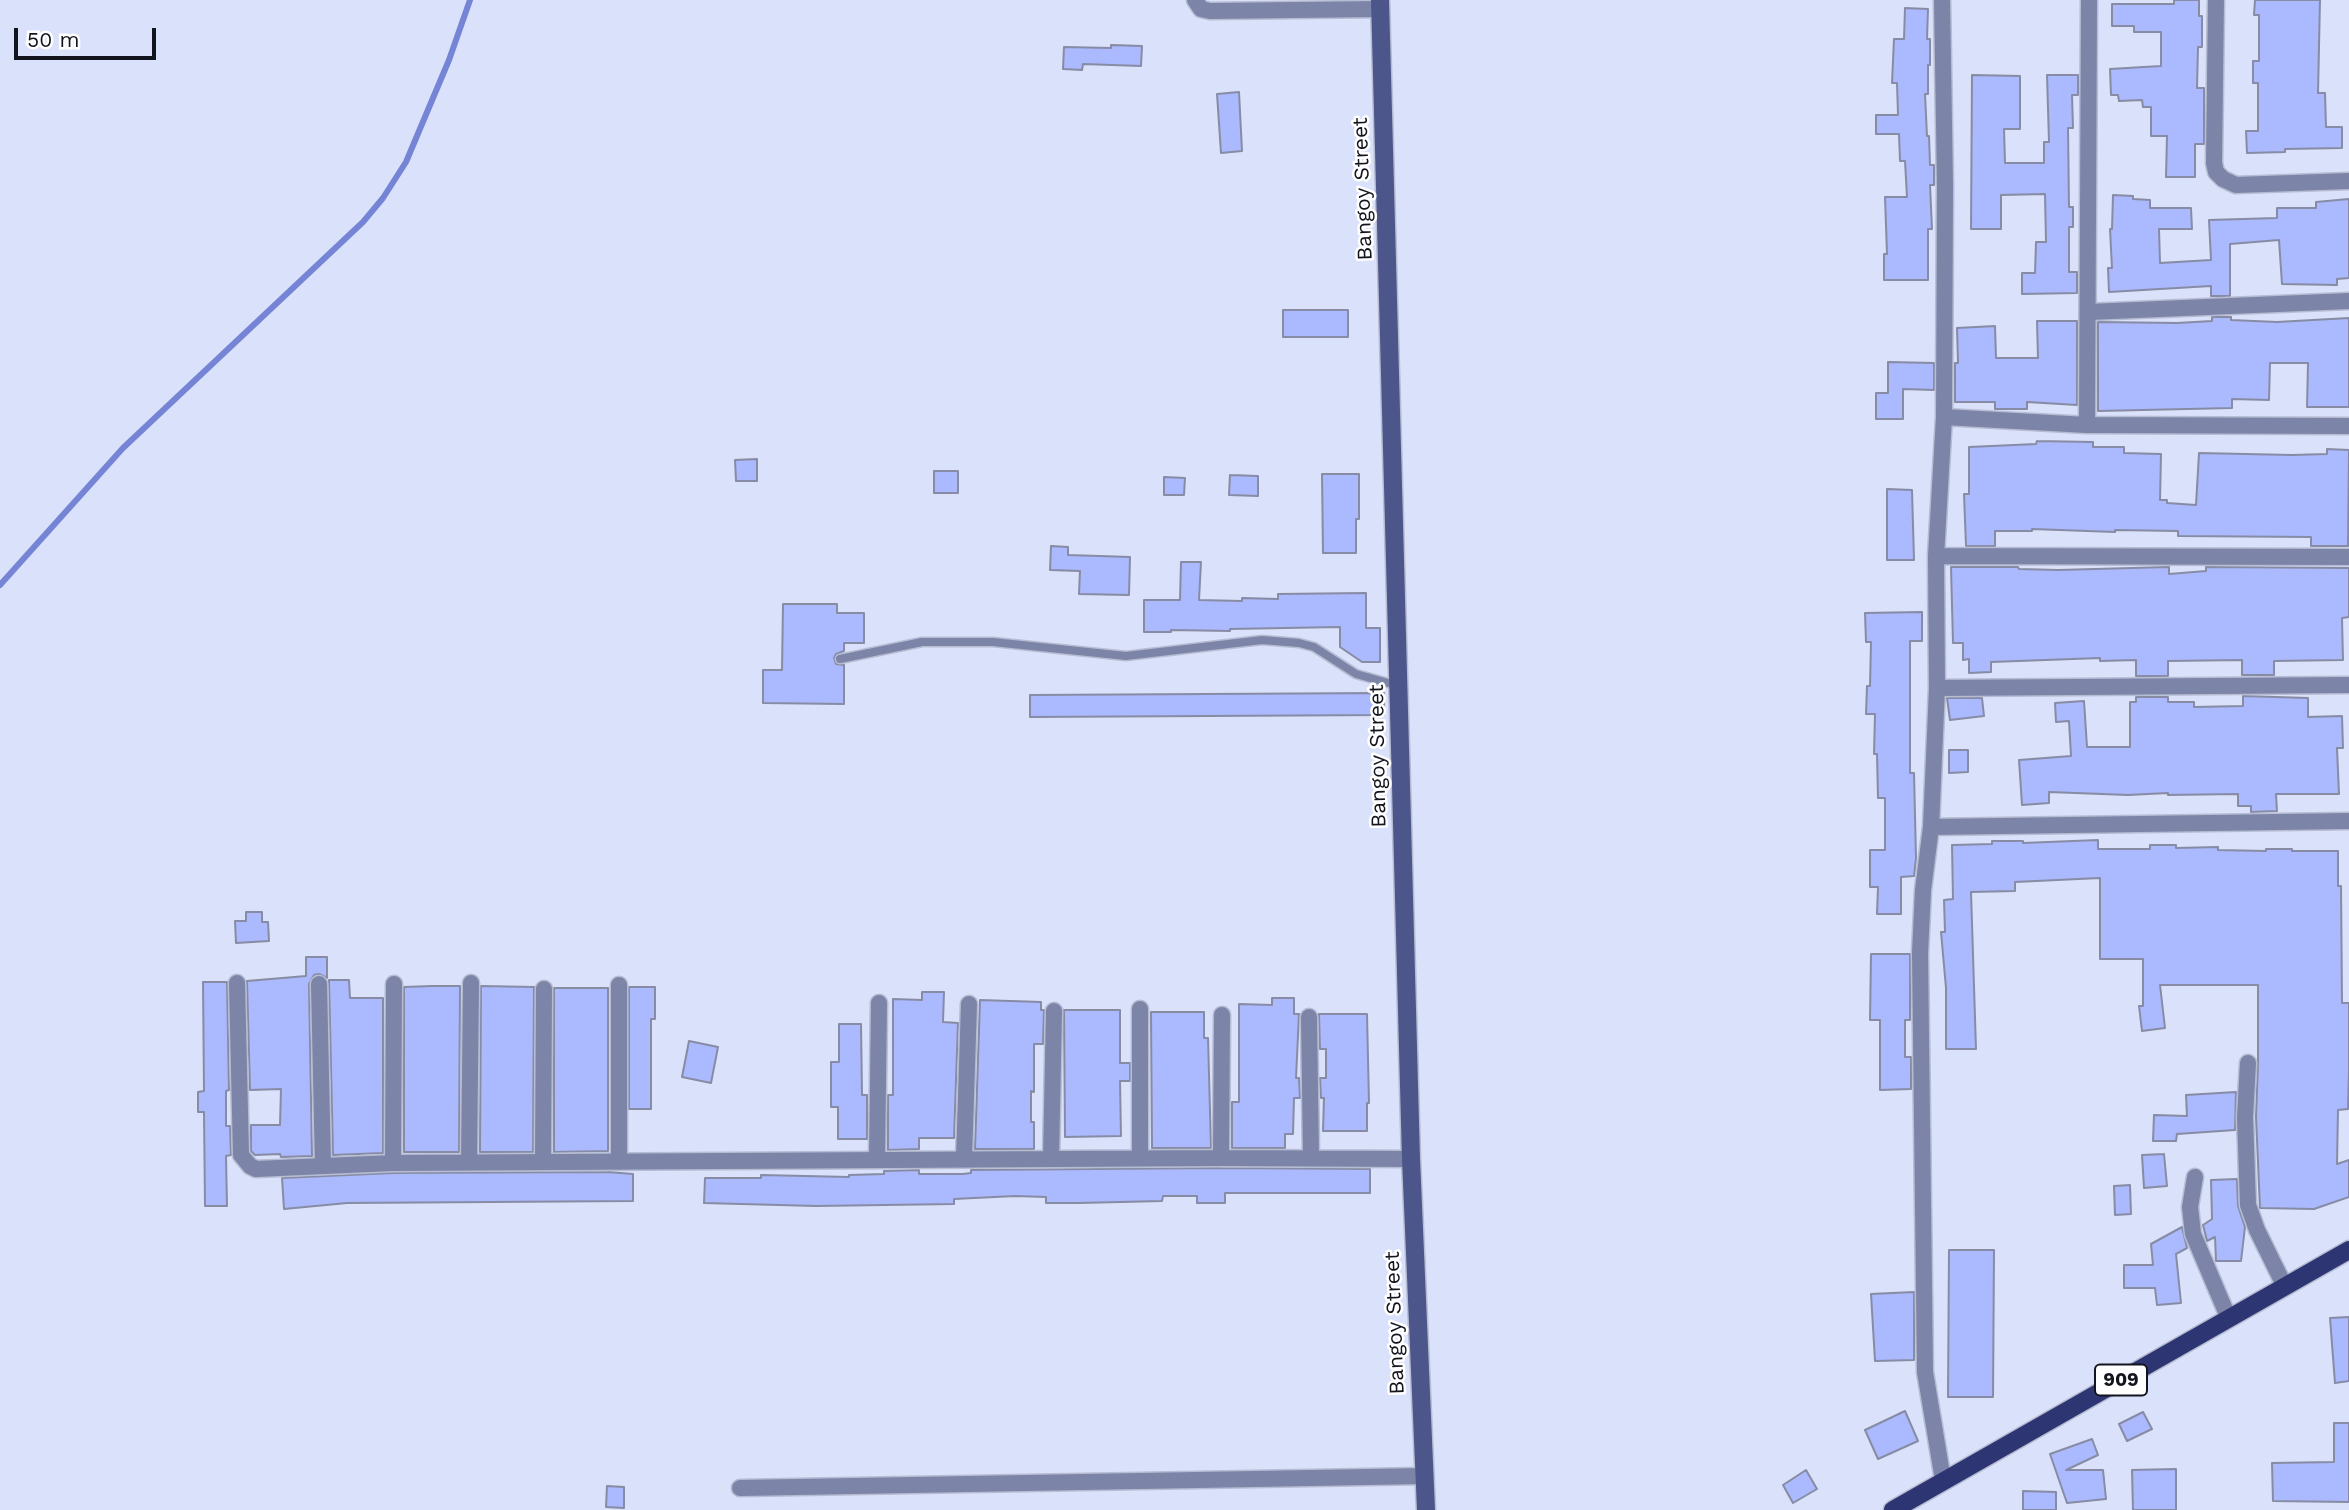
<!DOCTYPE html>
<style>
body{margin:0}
#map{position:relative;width:2349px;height:1510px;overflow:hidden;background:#dae1fa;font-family:"Work Sans",sans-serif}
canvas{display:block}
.scale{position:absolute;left:14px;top:28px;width:142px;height:32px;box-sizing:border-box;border:4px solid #13151e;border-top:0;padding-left:9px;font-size:21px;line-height:24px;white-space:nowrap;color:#13151e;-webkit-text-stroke:5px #fff;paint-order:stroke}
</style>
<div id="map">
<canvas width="2349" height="1510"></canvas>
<div class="scale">50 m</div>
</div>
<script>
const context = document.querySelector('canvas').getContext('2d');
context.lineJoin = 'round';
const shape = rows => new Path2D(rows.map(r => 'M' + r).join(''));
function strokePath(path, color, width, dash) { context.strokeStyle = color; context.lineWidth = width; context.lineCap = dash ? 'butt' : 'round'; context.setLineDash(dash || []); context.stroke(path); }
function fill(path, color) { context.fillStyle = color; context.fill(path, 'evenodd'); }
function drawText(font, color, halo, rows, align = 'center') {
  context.font = font + ' "Work Sans",sans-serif'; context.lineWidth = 5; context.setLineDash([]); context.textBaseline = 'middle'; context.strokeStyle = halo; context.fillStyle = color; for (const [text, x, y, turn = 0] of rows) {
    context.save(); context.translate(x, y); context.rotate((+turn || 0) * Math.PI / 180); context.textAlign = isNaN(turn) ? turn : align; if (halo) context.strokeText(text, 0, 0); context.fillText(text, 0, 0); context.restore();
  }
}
strokePath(shape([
 [0,585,123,448,363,222,383,198,406,162,449,60,470,0]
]), '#7584d5', 6);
const building = shape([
 [2174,0,2199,0,2199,16,2202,16,2202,47,2198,47,2197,88,2204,88,2204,144,2195,144,2195,177,2166,177,2167,136,2151,136,2151,107,2143,107,2142,100,2119,101,2118,95,2111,95,2110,69,2161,66,2161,32,2134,32,2134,26,2112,26,2112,4,2174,4,2174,0],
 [2255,0,2320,0,2318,93,2325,93,2326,127,2342,127,2342,148,2285,149,2285,152,2247,153,2246,131,2258,131,2258,83,2253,83,2253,61,2259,61,2259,15,2254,15,2255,0],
 [1905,8,1928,9,1927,39,1930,39,1930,65,1928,65,1928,94,1925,94,1927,136,1929,136,1930,165,1934,165,1934,185,1930,185,1932,229,1928,229,1928,280,1884,280,1884,254,1887,254,1885,197,1907,197,1905,161,1900,161,1899,134,1876,134,1876,115,1898,115,1897,83,1892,83,1894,39,1904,39,1905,8],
 [1111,45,1142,46,1141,66,1083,64,1082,70,1063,69,1064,47,1111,48,1111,45],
 [1972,75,2020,76,2020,129,2004,129,2005,163,2044,163,2044,142,2049,142,2047,75,2078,75,2078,95,2072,95,2073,128,2068,128,2069,207,2073,207,2073,227,2069,227,2069,272,2077,272,2077,293,2022,294,2022,273,2035,273,2036,242,2046,242,2045,194,2001,195,2001,229,1971,229,1972,75],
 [1239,92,1242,151,1221,153,1217,94,1239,92],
 [2113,195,2133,196,2133,199,2150,200,2150,208,2191,208,2192,229,2159,229,2160,263,2211,260,2209,220,2277,218,2277,208,2316,208,2316,202,2349,199,2349,278,2337,279,2337,285,2282,284,2279,240,2230,244,2230,296,2211,296,2211,286,2109,292,2108,268,2112,268,2110,229,2112,229,2113,195],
 [1283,310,1348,310,1348,337,1283,337,1283,310],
 [2212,317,2231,317,2231,320,2277,322,2349,318,2349,407,2307,407,2308,363,2270,363,2269,400,2232,399,2232,408,2098,411,2098,322,2177,323,2212,321,2212,317],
 [2037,321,2077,321,2077,405,2027,402,2027,409,1995,409,1995,402,1955,402,1955,363,1958,363,1957,328,1995,326,1996,358,2038,358,2037,321],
 [1888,362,1934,363,1934,390,1903,389,1903,419,1876,419,1876,393,1888,393,1888,362],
 [2037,441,2093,442,2093,447,2124,447,2124,453,2161,454,2160,500,2167,500,2167,503,2196,505,2199,453,2292,455,2327,454,2327,449,2349,450,2348,546,2311,546,2311,537,2178,536,2178,531,2115,530,2115,532,2032,529,2032,531,1995,531,1995,546,1966,546,1964,494,1969,494,1969,447,2036,444,2037,441],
 [757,459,757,481,736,481,735,460,757,459],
 [934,471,958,471,958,493,934,493,934,471],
 [1322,474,1359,474,1359,519,1356,519,1356,553,1323,553,1322,474],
 [1230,475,1258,476,1258,496,1229,495,1230,475],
 [1164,477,1185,478,1184,495,1164,495,1164,477],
 [1887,489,1912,490,1914,560,1887,560,1887,489],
 [1051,546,1068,547,1068,555,1130,557,1129,595,1079,594,1080,571,1050,570,1051,546],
 [1181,562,1201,562,1199,600,1242,601,1242,598,1278,599,1278,594,1366,593,1366,628,1380,628,1380,662,1362,662,1340,647,1340,627,1230,629,1230,631,1171,630,1171,632,1144,632,1144,600,1180,600,1181,562],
 [1951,567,2018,567,2019,569,2058,570,2169,567,2169,574,2206,571,2206,567,2349,568,2349,617,2342,618,2343,660,2274,661,2274,675,2242,675,2242,660,2168,661,2168,676,2136,676,2136,660,2100,661,2100,658,1991,662,1991,672,1969,673,1969,659,1963,660,1963,643,1953,643,1951,567],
 [783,604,837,604,837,613,864,613,864,643,844,643,844,651,836,654,834,658,836,664,844,665,844,704,763,703,763,670,782,670,783,604],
 [1922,612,1922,641,1910,641,1910,773,1914,773,1916,858,1914,876,1901,877,1901,914,1877,914,1878,887,1870,887,1870,850,1885,850,1885,798,1878,798,1877,754,1874,754,1875,714,1866,714,1867,686,1870,686,1871,642,1866,642,1865,613,1922,612],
 [1384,693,1384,715,1030,717,1030,695,1384,693],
 [2243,696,2308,698,2308,717,2342,716,2343,748,2337,748,2339,794,2276,794,2277,811,2251,812,2251,806,2238,806,2238,794,2168,795,2168,793,2128,795,2049,792,2049,803,2022,805,2019,760,2071,756,2069,721,2056,722,2055,703,2084,701,2087,747,2130,747,2130,702,2136,702,2136,697,2168,697,2168,702,2194,702,2194,707,2243,706,2243,696],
 [1947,698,1982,698,1984,716,1950,720,1947,698],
 [1949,750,1968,750,1968,772,1949,773,1949,750],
 [2098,840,2098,849,2150,849,2150,845,2176,845,2176,848,2218,847,2218,850,2266,851,2266,849,2292,849,2292,851,2338,851,2338,886,2341,886,2342,1003,2349,1003,2349,1070,2348,1109,2338,1110,2337,1164,2349,1160,2349,1197,2314,1209,2260,1208,2256,1117,2258,1064,2258,985,2160,985,2165,1028,2142,1031,2139,1006,2143,1006,2143,959,2100,959,2100,878,2015,882,2015,891,1971,892,1976,1049,1946,1049,1946,988,1941,932,1945,932,1944,900,1953,899,1952,845,1992,844,1992,841,2023,841,2023,843,2098,840],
 [246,912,262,912,262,922,268,922,269,941,236,943,235,921,246,921,246,912],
 [1871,954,1910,954,1910,1020,1905,1020,1905,1057,1911,1057,1911,1089,1880,1090,1880,1020,1870,1020,1871,954],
 [306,957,327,957,327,978,319,974,314,975,309,984,312,1156,281,1157,280,1154,255,1155,251,1151,251,1125,280,1125,281,1089,250,1090,247,981,306,976,306,957],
 [329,980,349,980,350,998,383,998,383,1153,333,1155,329,980],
 [203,982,227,982,229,1090,226,1091,226,1126,230,1126,231,1155,226,1156,227,1206,205,1206,204,1112,198,1112,198,1092,204,1091,203,982],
 [432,986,460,986,459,1152,404,1152,404,987,432,986],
 [481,986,534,987,533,1152,480,1152,481,986],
 [629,987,655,987,655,1019,651,1019,651,1109,629,1109,629,987],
 [554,988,608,988,608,1151,554,1152,554,988],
 [922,992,944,992,943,1022,958,1023,954,1138,919,1138,919,1149,888,1150,888,1095,893,1095,893,999,922,1000,922,992],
 [1272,998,1294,998,1294,1014,1299,1014,1296,1078,1299,1078,1300,1098,1294,1098,1293,1134,1285,1134,1285,1148,1232,1148,1232,1102,1239,1102,1239,1004,1272,1005,1272,998],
 [980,1000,1041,1002,1041,1010,1044,1010,1043,1044,1034,1044,1034,1092,1031,1091,1031,1122,1034,1122,1034,1149,975,1149,980,1000],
 [1064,1010,1120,1010,1120,1063,1130,1063,1130,1081,1120,1081,1121,1136,1065,1137,1064,1010],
 [1151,1012,1204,1012,1204,1038,1208,1038,1211,1148,1152,1148,1151,1012],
 [1319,1014,1367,1014,1369,1103,1367,1103,1367,1131,1323,1131,1324,1098,1321,1098,1320,1078,1326,1078,1326,1049,1320,1049,1319,1014],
 [839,1024,861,1024,862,1095,867,1095,867,1139,838,1139,838,1107,831,1107,831,1062,839,1062,839,1024],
 [689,1041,718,1047,711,1083,682,1077,689,1041],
 [2236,1092,2235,1130,2177,1134,2176,1141,2153,1141,2154,1115,2187,1116,2186,1095,2236,1092],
 [2164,1154,2167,1186,2144,1188,2142,1155,2164,1154],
 [1221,1168,1370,1169,1370,1193,1225,1193,1225,1203,1197,1203,1197,1196,1163,1196,1162,1201,1079,1203,1046,1203,1046,1197,1015,1196,954,1199,954,1204,816,1206,704,1203,705,1178,761,1178,761,1175,849,1177,849,1175,884,1174,884,1171,919,1170,919,1174,963,1174,971,1173,971,1170,1221,1168],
 [608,1172,633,1174,633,1201,347,1203,284,1209,282,1178,393,1173,608,1172],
 [2237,1179,2238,1206,2245,1227,2241,1261,2216,1261,2215,1237,2207,1241,2203,1225,2212,1219,2211,1180,2237,1179],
 [2130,1185,2131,1214,2115,1215,2114,1186,2130,1185],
 [2182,1227,2187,1248,2176,1254,2181,1303,2157,1305,2155,1288,2124,1288,2124,1265,2153,1265,2151,1244,2182,1227],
 [1949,1250,1994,1250,1993,1397,1948,1397,1949,1250],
 [1914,1292,1914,1360,1875,1361,1871,1294,1914,1292],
 [2349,1317,2349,1381,2335,1383,2330,1318,2349,1317],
 [1905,1411,1918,1441,1878,1459,1865,1430,1905,1411],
 [2143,1412,2152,1429,2127,1441,2119,1424,2143,1412],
 [2334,1423,2349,1423,2349,1502,2273,1501,2272,1463,2334,1462,2334,1423],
 [2092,1439,2098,1455,2066,1470,2103,1470,2106,1499,2067,1503,2050,1454,2092,1439],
 [2176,1469,2176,1510,2133,1510,2132,1470,2176,1469],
 [1806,1470,1817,1489,1793,1503,1783,1485,1806,1470],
 [607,1486,624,1487,624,1508,606,1507,607,1486],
 [2023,1491,2056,1492,2056,1510,2023,1510,2023,1491]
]);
fill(building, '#abb9fe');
strokePath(building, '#878ca4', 2);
const lane = shape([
 [840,659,922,642,993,642,1126,656,1262,640,1299,643,1314,647,1356,674,1399,686]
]);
const street = shape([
 [1195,0,1201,9,1210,11,1380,9],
 [1942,0,1945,186,1944,417,1936,556,1937,688,1931,827,1923,890,1920,953,1925,1372,1943,1480],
 [2216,0,2214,163,2216,172,2223,179,2236,185,2349,181],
 [2089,312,2349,301],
 [1944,417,2087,425,2349,426],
 [2087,425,2089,0],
 [1936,556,2349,557],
 [1937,688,2349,685],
 [1931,827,2349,821],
 [237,983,241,1155,250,1166,256,1169,393,1163,1221,1158,1411,1159],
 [319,984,323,1166],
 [1140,1009,1140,1158],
 [1309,1017,1311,1157],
 [2248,1063,2245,1117,2248,1205,2257,1230,2285,1287],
 [1221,1158,1222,1015],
 [964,1159,969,1004],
 [1051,1159,1054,1011],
 [877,1160,879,1003],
 [543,1162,544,989],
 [619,1162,619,985],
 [393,1163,394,984],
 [469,1163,471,983],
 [2195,1177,2190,1207,2193,1234,2229,1319],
 [740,1488,1425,1476]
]);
const secondary = shape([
 [1380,0,1411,1159,1426,1510]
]);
const primary = shape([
 [1893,1510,2349,1250]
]);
strokePath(lane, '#b6bcd2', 11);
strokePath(street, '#b6bcd2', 19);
strokePath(secondary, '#b6bcd2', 21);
strokePath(primary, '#b6bcd2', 21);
strokePath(lane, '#7c84a8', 8);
strokePath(street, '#7c84a8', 16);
strokePath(secondary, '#4d568a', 18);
strokePath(primary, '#2e3573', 18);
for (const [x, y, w] of [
 [2121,1380,52]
]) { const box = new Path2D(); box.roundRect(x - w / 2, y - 15.5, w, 31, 5); context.fillStyle = '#fff'; context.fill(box); strokePath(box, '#13151e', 2); }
drawText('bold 19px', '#13151e', null, [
 ["909",2121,1380]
]);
drawText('21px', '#13151e', '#fff', [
 ["Bangoy Street",1363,189,-92],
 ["Bangoy Street",1378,756,-91],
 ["Bangoy Street",1395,1323,-92]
]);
</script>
